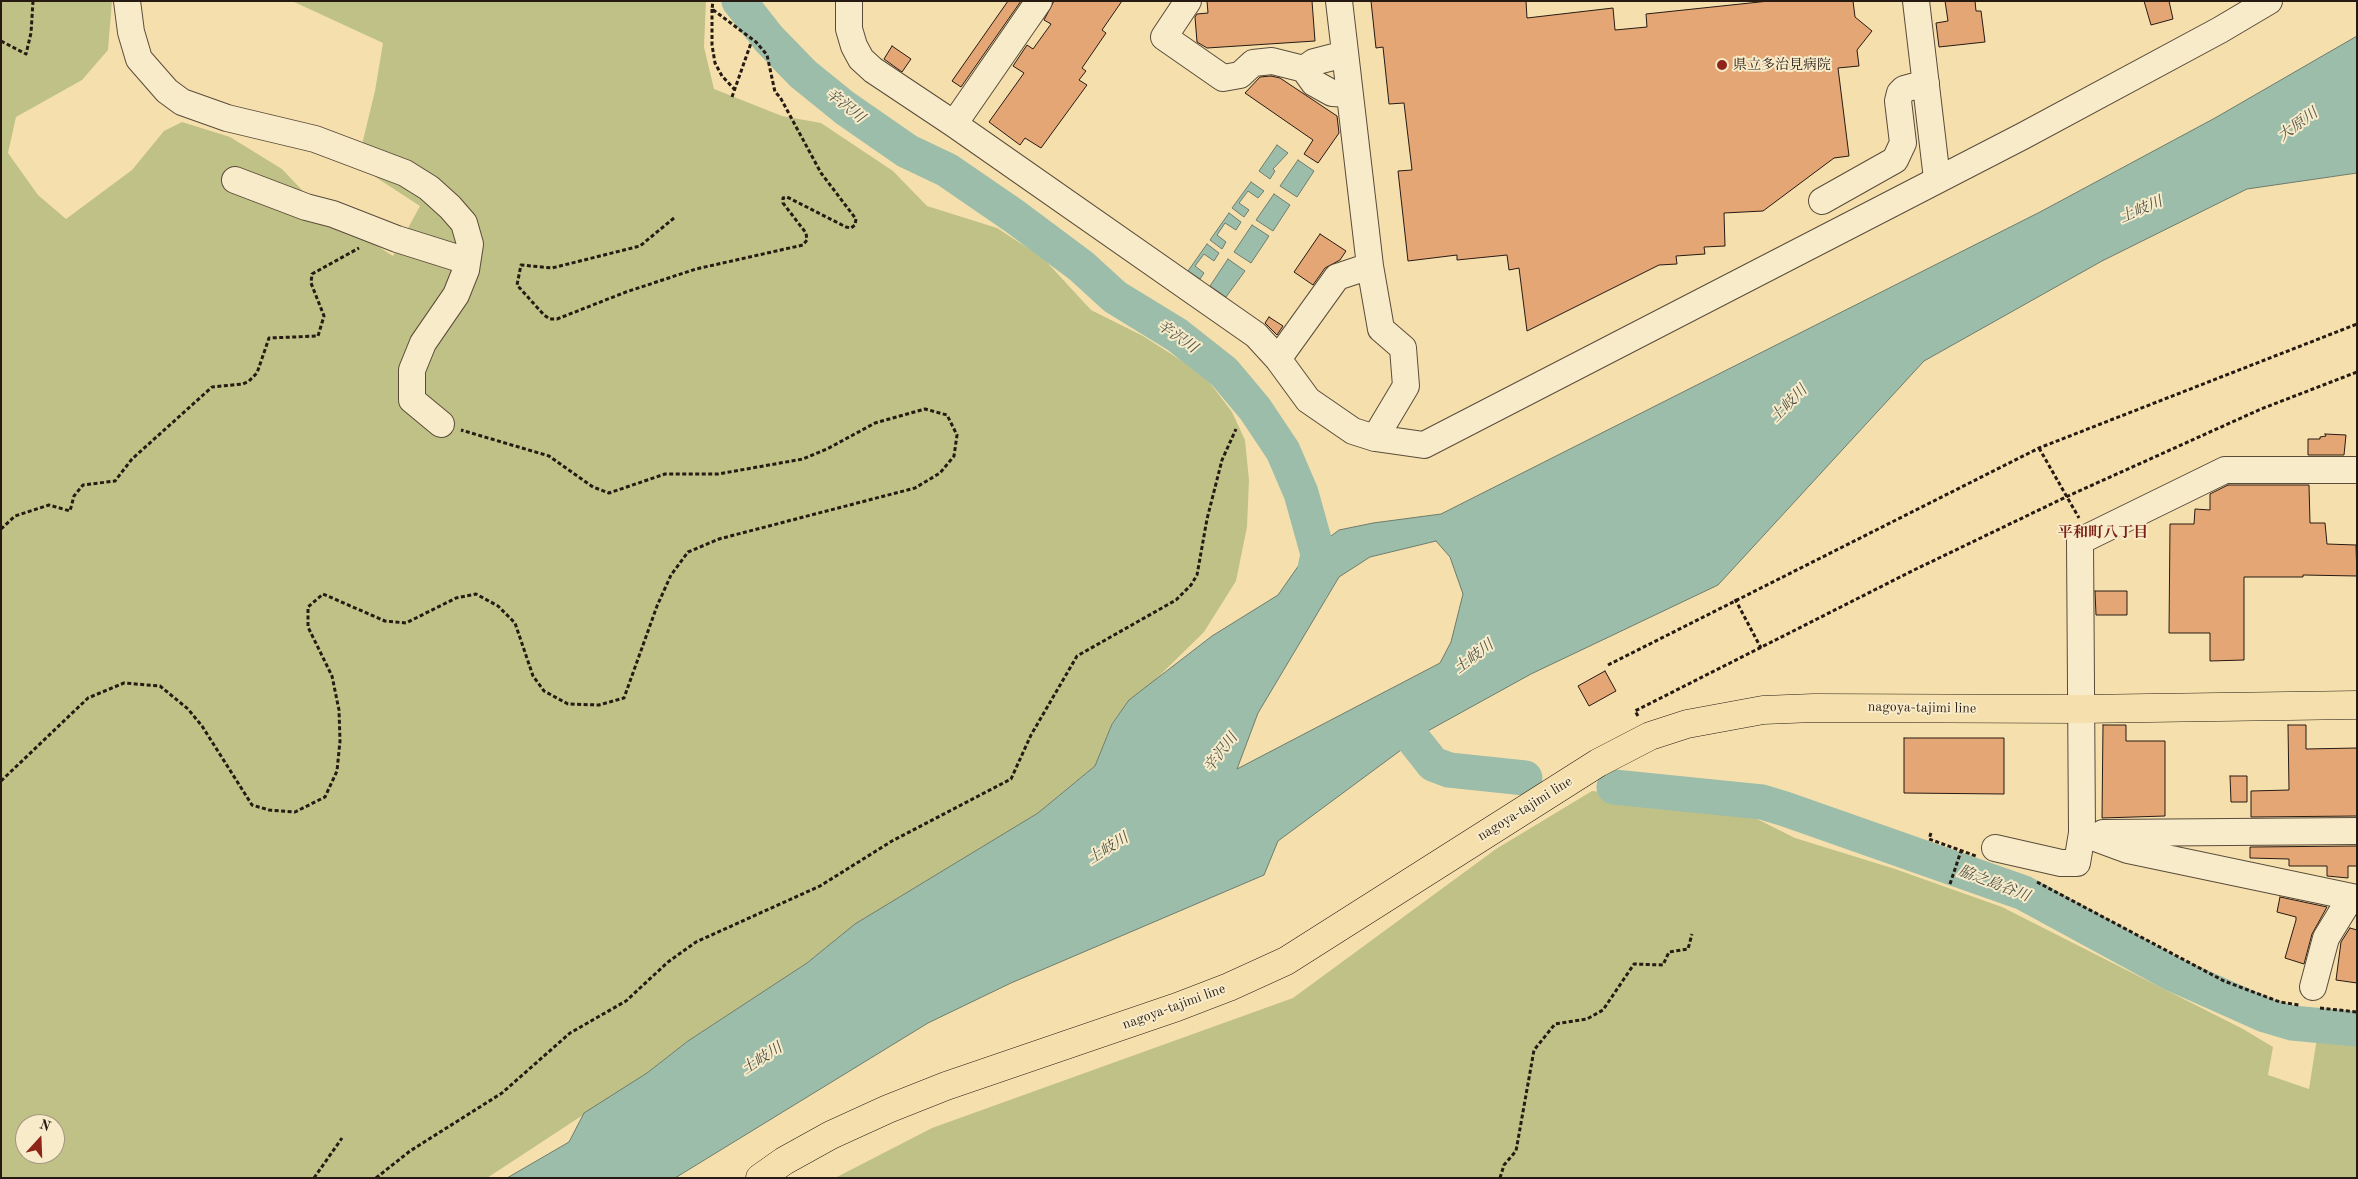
<!DOCTYPE html>
<meta charset="utf-8">
<style>
body{margin:0}
#map{position:relative;width:2358px;height:1179px;overflow:hidden;background:#f5e0ad;font-family:"Old Standard TT",serif}
canvas{display:block}
.frame{position:absolute;inset:0;border:2px solid #261a13;pointer-events:none}
.north{position:absolute;left:15px;top:1114px;width:50px;height:50px;box-sizing:border-box;background:#f8ebca;border:1px solid #a49781;border-radius:50%;rotate:20deg;font-size:14px;font-weight:700;line-height:20px;text-align:center;color:#261a13}
.north::after{content:'';display:block;margin:auto;width:18px;height:22px;background:#8f2418;clip-path:polygon(50% 0,100% 100%,50% 72%,0 100%)}
</style>
<div id="map">
<canvas width="2358" height="1179"></canvas>
<div class="frame"></div>
<div class="north">N</div>
</div>
<script>
const context = document.querySelector('canvas').getContext('2d');
context.lineJoin = 'round';
function fill(path, color) { context.fillStyle = color; context.fill(path, 'evenodd'); }
const shape = rows => new Path2D(rows.map(r => 'M' + r).join(''));
function strokePath(path, color, width, dash) { context.strokeStyle = color; context.lineWidth = width; context.lineCap = dash ? 'butt' : 'round'; context.setLineDash(dash || []); context.stroke(path); }
function drawText(font, color, halo, rows, align = 'center') {
  context.font = font + ' "Old Standard TT","Noto Serif JP",serif'; context.lineWidth = 4; context.setLineDash([]); context.textBaseline = 'middle'; context.strokeStyle = halo; context.fillStyle = color; for (const [text, x, y, turn = 0] of rows) {
    context.save(); context.translate(x, y); context.rotate((+turn || 0) * Math.PI / 180); context.textAlign = isNaN(turn) ? turn : align; if (halo) context.strokeText(text, 0, 0); context.fillText(text, 0, 0); context.restore();
  }
}
fill(shape([
 [1,1,112,1,108,50,82,80,16,117,8,153,38,195,66,219,132,170,164,131,182,122,230,137,282,169,319,208,393,256,420,206,357,165,375,91,383,43,292,1,706,1,704,47,714,89,782,116,821,123,893,171,927,206,997,228,1043,258,1091,310,1143,336,1204,375,1232,412,1245,440,1249,480,1247,527,1236,581,1204,632,1154,681,1129,700,1112,723,1095,766,1038,813,855,924,807,963,688,1041,647,1073,487,1178,1,1178],
 [25,1124,55,1124,55,1154,25,1154],
 [1592,791,1723,802,1795,838,1895,869,2002,907,2243,1029,2273,1047,2268,1075,2309,1089,2317,1038,2357,1042,2357,1178,835,1178,932,1128,1293,998,1496,849]
]), '#c0c187');
const water = shape([
 [2357,36,2357,173,2247,189,2102,261,1924,361,1718,585,1531,674,1424,733,1278,841,1264,875,1011,983,928,1023,675,1178,507,1178,569,1142,584,1113,647,1073,688,1041,807,963,855,924,1038,813,1095,766,1112,724,1129,700,1212,636,1278,595,1306,555,1339,530,1373,523,1441,514,2040,212,2215,118,2357,36],
 [1436,541,1450,557,1463,594,1451,642,1440,663,1237,769,1258,713,1339,577,1370,557,1436,541],
 [1277,145,1288,153,1273,169,1275,171,1270,179,1259,171,1277,145],
 [1298,160,1314,171,1297,197,1280,186,1298,160],
 [1251,182,1264,191,1258,198,1248,191,1239,203,1249,210,1244,217,1232,208,1251,182],
 [1274,194,1290,205,1273,231,1256,220,1274,194],
 [1229,213,1241,222,1236,230,1225,223,1217,235,1226,242,1222,249,1210,240,1229,213],
 [1252,225,1269,236,1251,263,1234,252,1252,225],
 [1207,244,1219,253,1214,261,1204,254,1195,266,1204,273,1200,279,1188,271,1207,244],
 [1228,259,1245,271,1226,297,1210,286,1228,259]
]);
fill(water, '#9cbda9');
strokePath(water, '#6d7c6d', 1);
strokePath(shape([
 [739,1,769,39,803,74,845,108,907,151,947,170,1014,216,1081,266,1115,297,1177,335,1224,372,1255,409,1283,451,1301,493,1318,554,1311,589,1308,591],
 [1395,716,1433,764,1449,770,1525,778],
 [1614,787,1762,802,1785,809,2024,893,2173,974,2265,1015,2292,1023,2357,1029]
]), '#9cbda9', 35);
const building = shape([
 [1008,1,1021,1,961,87,952,81,1008,1],
 [1054,1,1122,1,1102,30,1106,33,1082,68,1086,71,1079,80,1087,85,1041,148,1025,138,1020,145,989,122,1024,73,1013,66,1027,45,1033,49,1051,24,1044,20,1054,1],
 [1207,1,1312,1,1315,41,1207,48,1197,42,1195,17,1197,14,1208,13,1207,1],
 [1371,1,1526,1,1527,18,1613,8,1615,30,1647,27,1646,14,1769,1,1853,1,1855,17,1872,31,1857,50,1859,66,1838,68,1849,156,1834,158,1763,211,1724,213,1725,246,1704,247,1705,254,1676,256,1677,264,1659,265,1527,331,1519,268,1509,270,1507,255,1457,260,1457,255,1408,261,1398,171,1412,170,1404,103,1389,104,1383,47,1376,48,1371,1],
 [1945,1,1975,1,1976,11,1981,11,1985,42,1939,47,1936,23,1948,21,1945,1],
 [2144,1,2169,1,2173,19,2151,25,2144,1],
 [892,46,911,59,902,72,884,59,892,46],
 [1271,76,1280,78,1337,116,1339,133,1318,163,1304,154,1313,140,1245,93,1260,77,1271,76],
 [1320,234,1346,251,1340,260,1325,268,1313,285,1294,272,1320,234],
 [1269,317,1283,326,1277,335,1265,323,1269,317],
 [2325,434,2346,435,2344,455,2308,455,2308,439,2320,439,2320,437,2326,436,2325,434],
 [2228,485,2309,485,2310,523,2325,523,2327,544,2356,545,2357,576,2303,575,2303,577,2244,577,2244,660,2210,661,2210,633,2169,633,2170,524,2194,524,2195,509,2210,510,2210,494,2228,485],
 [2095,591,2127,591,2127,615,2096,615,2095,591],
 [1605,671,1616,691,1589,706,1578,686,1605,671],
 [2103,725,2126,725,2126,741,2165,741,2165,816,2102,818,2103,725],
 [2288,725,2306,725,2306,749,2357,748,2357,816,2251,817,2251,791,2289,790,2288,725],
 [1904,738,2004,738,2004,794,1904,793,1904,738],
 [2230,776,2247,776,2247,802,2231,802,2230,776],
 [2357,846,2357,866,2348,866,2348,878,2327,876,2327,866,2289,866,2289,859,2250,858,2250,847,2357,846],
 [2280,897,2327,907,2312,934,2304,964,2285,958,2296,920,2296,917,2277,912,2280,897],
 [2350,928,2357,930,2357,983,2336,980,2341,942,2350,928]
]);
fill(building, '#e4a675');
strokePath(building, '#261a13', 1);
const minor = shape([
 [127,1,131,32,139,59,167,91,182,102,227,118,315,139,405,173,429,188,450,207,464,223,470,244,466,270,456,295,423,343,412,370,412,400,441,424],
 [849,1,849,29,854,46,861,59,873,70,954,124,1256,335,1278,359,1308,400,1353,431,1375,438,1424,445,2023,136,2220,30,2269,1],
 [1188,1,1164,37,1223,78,1240,75,1253,63,1272,61,1304,69,1314,83,1332,93,1349,94],
 [1339,1,1370,266,1381,329,1403,348,1406,386,1375,438],
 [1916,1,1937,179],
 [1304,69,1314,62,1345,54],
 [954,124,1039,1],
 [235,180,306,207,333,214,397,239,467,261],
 [1822,201,1895,160,1903,143,1898,101,1900,93,1904,89,1926,83],
 [1278,359,1337,277,1370,266],
 [2082,833,2128,850,2357,898],
 [2103,833,2357,831],
 [1995,848,2061,863,2077,863,2082,833,2080,541,2225,470,2357,470],
 [2313,987,2326,938,2351,897]
]);
const major = shape([
 [760,1178,784,1161,831,1135,888,1109,946,1086,1177,1007,1229,987,1286,961,1598,763,1650,736,1687,724,1763,710,1814,708,2080,709,2357,705]
]);
strokePath(minor, '#5a4c3a', 28);
strokePath(major, '#261a13', 29);
strokePath(shape([
 [712,9,712,45,715,63,722,76,735,90],
 [1,41,26,54,31,33,33,1],
 [732,97,751,43],
 [674,218,640,246,552,268,521,265,517,285,544,315,550,319,557,319,626,292,696,269,803,245,807,240,806,233,783,203,783,198,787,197,846,227,851,228,855,225,856,219,821,173,780,97,775,92,767,55,756,42,712,9,713,1],
 [2039,448,2079,518],
 [1,529,15,516,49,505,70,511,74,496,83,485,115,481,132,459,212,387,243,384,249,381,257,373,269,338,318,336,324,316,311,283,312,274,359,248],
 [1735,599,1761,648],
 [1608,665,2039,448,2357,324],
 [1638,716,1635,711,1912,571,2068,496,2261,409,2357,372],
 [1,781,88,698,124,683,160,686,188,709,202,726,252,805,269,810,295,812,325,797,337,771,340,741,339,710,332,676,308,627,308,607,323,594,385,621,406,623,456,598,476,594,498,606,515,623,533,676,544,691,568,704,599,705,624,698,657,606,671,575,688,552,719,539,915,488,940,473,954,456,957,435,947,415,925,409,875,423,827,449,803,459,718,474,665,474,609,493,593,487,549,456,461,430],
 [1931,833,1929,839,1976,856],
 [2037,882,2224,981,2280,1002,2299,1005],
 [1950,884,1961,851],
 [2320,1008,2357,1012],
 [314,1178,342,1138],
 [376,1178,410,1151,502,1093,570,1033,626,1001,668,962,696,942,820,886,892,841,1011,779,1031,735,1077,656,1176,600,1191,585,1197,575,1207,519,1222,460,1236,429],
 [1500,1178,1504,1165,1516,1151,1534,1050,1555,1024,1587,1019,1603,1010,1634,964,1663,965,1669,952,1688,949,1692,934]
]), '#261a13', 3, [4, 2.5]);
strokePath(minor, '#f8ebca', 26);
strokePath(major, '#f5e0ad', 28);
for (const [x, y, r, color] of [
 [1722,65,6,"#8f2418"]
]) { const dot = new Path2D(); dot.arc(x, y, r, 0, 2 * Math.PI); context.fillStyle = color; context.fill(dot); strokePath(dot, '#f8ebca', 2); }
drawText('14px', '#261a13', '#f8ebca', [
 ["県立多治見病院",1733,65]
], 'left');
drawText('14px', '#261a13', '#f8ebca', [
 ["nagoya-tajimi line",1922,708,1],
 ["nagoya-tajimi line",1525,809,-32],
 ["nagoya-tajimi line",1174,1007,-20]
]);
drawText('italic 15px', '#4f5348', '#f8ebca', [
 ["辛沢川",845,106,39],
 ["大原川",2298,125,-36],
 ["土岐川",2141,210,-23],
 ["辛沢川",1177,337,35],
 ["土岐川",1789,404,-45],
 ["土岐川",1474,657,-37],
 ["辛沢川",1221,753,-53],
 ["土岐川",1108,849,-32],
 ["脇之島谷川",1994,884,21],
 ["土岐川",762,1059,-33]
]);
drawText('bold 15px', '#7a1f14', '#f8ebca', [
 ["平和町八丁目",2103,533]
]);
</script>
